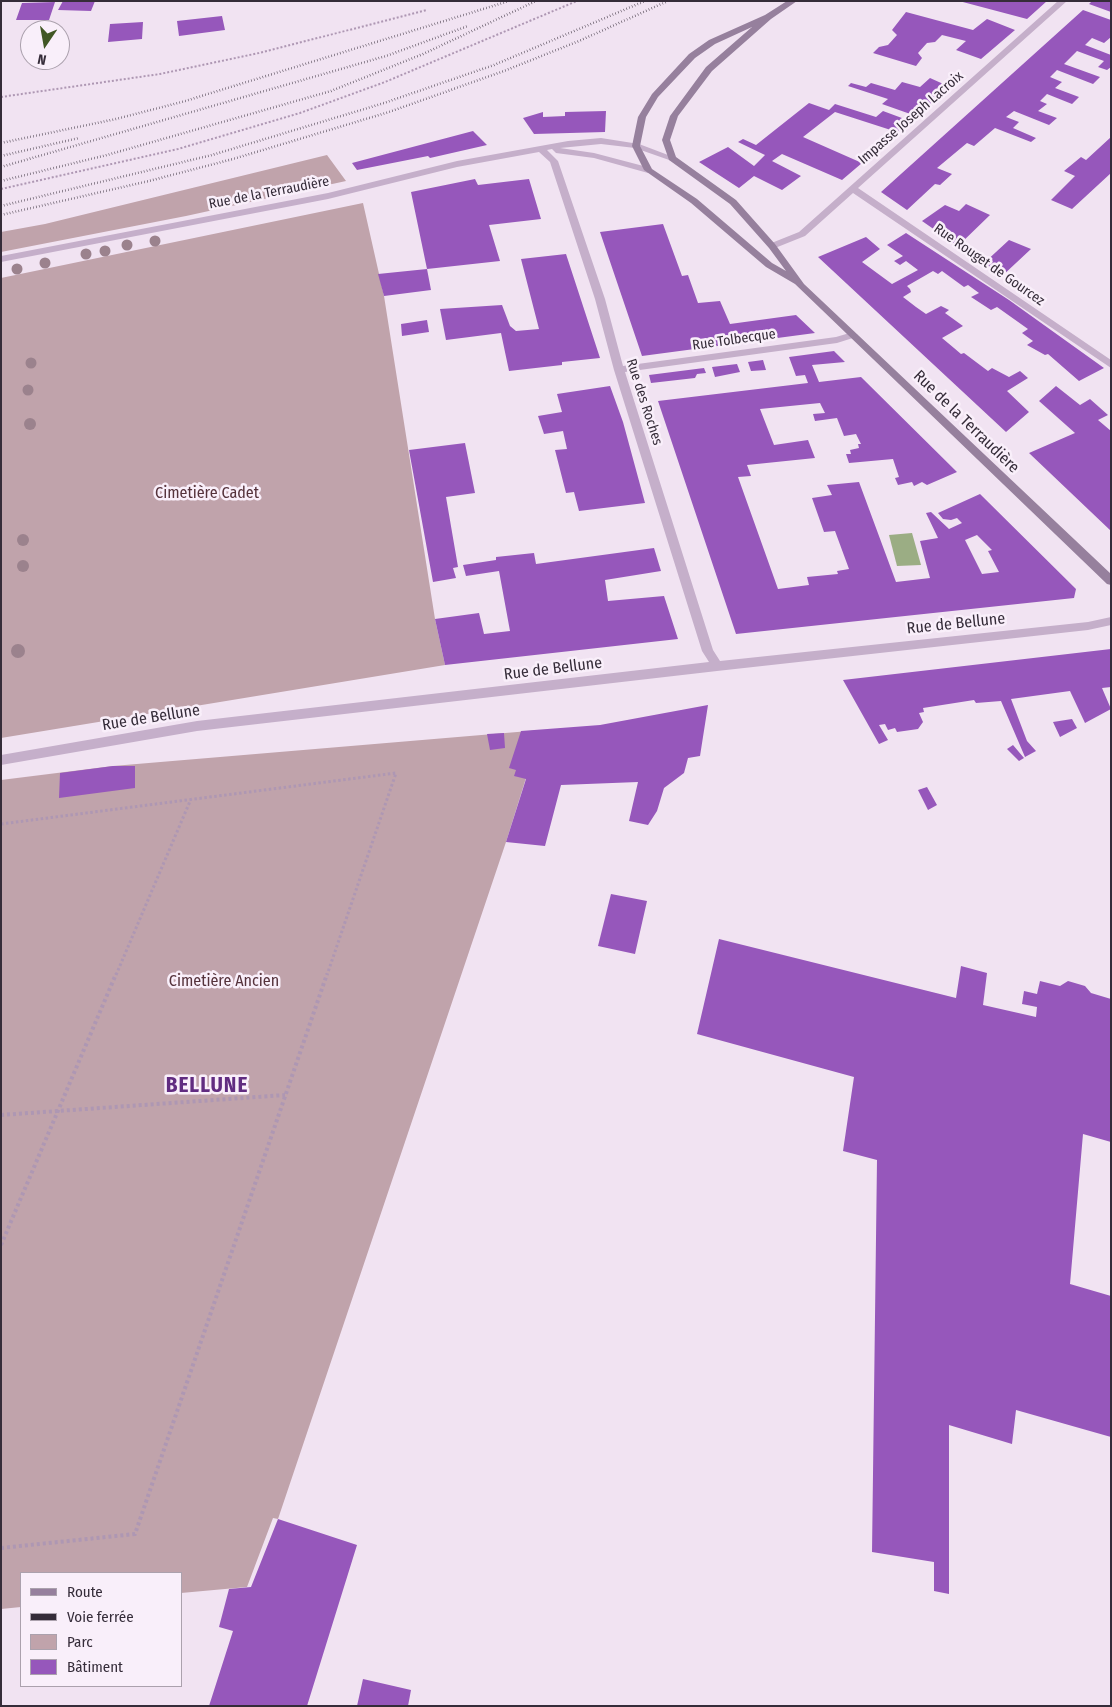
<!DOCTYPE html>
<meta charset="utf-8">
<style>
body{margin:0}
#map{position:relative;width:1112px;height:1707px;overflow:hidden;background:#f1e3f2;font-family:"Fira Sans Condensed",sans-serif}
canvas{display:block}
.frame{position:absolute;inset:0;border:2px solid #352c39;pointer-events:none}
.legend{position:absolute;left:20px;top:1572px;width:162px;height:115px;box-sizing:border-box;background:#f9effa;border:1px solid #aba1ad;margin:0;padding:6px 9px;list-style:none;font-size:15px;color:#352c39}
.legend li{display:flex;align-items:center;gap:10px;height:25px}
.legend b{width:25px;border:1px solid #aba1ad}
.north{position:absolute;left:20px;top:20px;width:50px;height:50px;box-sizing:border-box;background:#f9effa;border:1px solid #aba1ad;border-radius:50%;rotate:192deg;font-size:14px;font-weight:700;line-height:20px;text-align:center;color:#352c39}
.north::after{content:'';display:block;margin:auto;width:18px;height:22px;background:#415725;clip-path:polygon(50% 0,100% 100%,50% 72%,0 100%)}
</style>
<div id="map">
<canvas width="1112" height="1707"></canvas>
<div class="frame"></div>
<ul class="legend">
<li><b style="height:6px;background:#96809d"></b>Route</li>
<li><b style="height:6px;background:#352c39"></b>Voie ferrée</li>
<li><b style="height:14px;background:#c0a3ab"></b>Parc</li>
<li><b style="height:14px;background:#9657bb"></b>Bâtiment</li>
</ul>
<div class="north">N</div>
</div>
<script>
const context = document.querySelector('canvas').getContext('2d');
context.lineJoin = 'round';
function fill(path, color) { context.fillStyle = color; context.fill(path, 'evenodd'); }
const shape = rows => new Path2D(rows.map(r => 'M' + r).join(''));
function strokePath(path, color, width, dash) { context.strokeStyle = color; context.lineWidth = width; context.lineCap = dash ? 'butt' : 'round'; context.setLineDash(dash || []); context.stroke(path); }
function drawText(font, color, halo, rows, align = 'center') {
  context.font = font + ' "Fira Sans Condensed",sans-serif'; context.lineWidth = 5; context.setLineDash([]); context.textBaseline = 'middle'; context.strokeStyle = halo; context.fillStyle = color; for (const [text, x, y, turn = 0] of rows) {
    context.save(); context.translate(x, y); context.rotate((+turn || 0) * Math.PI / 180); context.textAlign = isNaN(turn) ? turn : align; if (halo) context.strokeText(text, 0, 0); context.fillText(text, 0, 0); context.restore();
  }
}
fill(shape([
 [327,155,346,181,186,216,1,252,1,232,45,224],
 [363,203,384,296,435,619,445,665,1,738,1,278],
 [541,730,506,842,278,1519,273,1518,247,1587,181,1593,181,1573,21,1573,21,1607,1,1609,1,780,113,766]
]), '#c0a3ab');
fill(shape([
 [912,533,921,565,897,566,889,535]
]), '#9bad84');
fill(shape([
 [63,1,95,1,91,11,58,10],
 [959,1,1047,1,1027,19],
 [1092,1,1111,1,1111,12,1089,4],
 [55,2,49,20,16,20,22,3],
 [1083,10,1111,20,1111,37,1104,43,1092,38,1085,45,1111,55,1111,67,1107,70,1098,67,1104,61,1077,51,1064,64,1100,77,1093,84,1057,70,1050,77,1062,82,1055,88,1079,97,1072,104,1047,94,1040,101,1047,104,1038,111,1057,118,1049,125,1014,111,1006,117,1019,122,1013,128,1036,138,1031,142,995,128,974,146,967,143,937,168,952,174,940,185,935,184,907,210,881,192],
 [906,12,973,30,987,19,1015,30,981,59,956,50,966,41,942,35,935,42,927,43,918,53,922,58,916,66,873,53,879,47,888,45,897,35,892,30],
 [222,16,225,30,179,36,177,21],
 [143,22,142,39,108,42,110,24],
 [930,78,950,87,916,116,882,104,888,99,848,86,851,83,866,87,871,83,895,90,902,82,920,87],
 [809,103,829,110,835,104,876,117,883,111,910,121,897,132,835,112,803,137,862,163,842,180,782,154,772,161,801,176,782,190,754,176,739,188,699,162,728,147,754,166,765,155,738,142,743,139,756,145],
 [606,111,605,132,534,134,523,118,543,112,543,117,565,116,565,112],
 [473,131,487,145,430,158,428,156,357,170,352,163],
 [1111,137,1111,173,1072,209,1051,200,1075,176,1064,171,1081,157,1086,160],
 [475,179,478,185,529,179,541,219,489,225,500,261,427,269,411,192],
 [966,204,990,215,958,246,922,221,945,205,959,211],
 [663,224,682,276,688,275,698,303,720,301,730,324,796,315,815,333,642,356,600,232],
 [906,233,1009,300,1104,368,1079,381,1048,354,1045,355,1027,345,1033,341,1022,333,1028,329,997,307,991,310,971,297,979,293,968,285,964,287,942,271,938,274,933,271,907,286,910,289,911,292,903,297,916,307,926,314,941,306,949,310,945,313,963,326,942,338,954,348,961,354,964,353,988,371,992,368,1009,377,1020,371,1028,378,1007,391,1029,412,1006,432,818,257,866,237,880,249,862,262,892,284,918,270,906,261,900,265,894,261,903,256,887,245],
 [1009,240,1031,249,1001,277,983,264],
 [566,254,600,358,562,362,562,365,509,371,501,333,446,340,440,309,502,305,510,326,516,331,539,329,521,259],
 [427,269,431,290,384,296,378,274],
 [427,320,429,332,402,336,401,324],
 [834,351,845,362,812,365,819,382,861,377,957,472,927,485,922,482,914,486,912,482,898,485,895,478,899,477,893,459,849,463,846,454,851,454,850,450,859,448,858,444,861,444,856,434,844,436,837,418,815,421,813,414,825,413,820,403,760,409,774,445,808,440,815,458,747,465,751,476,738,477,778,589,809,585,807,577,838,574,837,571,849,569,835,531,824,532,812,498,832,495,827,485,859,482,896,582,930,578,920,541,938,538,926,513,931,512,949,529,962,523,957,518,951,520,943,519,938,513,980,494,1076,589,1074,598,736,634,658,401,808,383,805,375,796,376,789,357],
 [977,535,992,550,988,551,999,572,982,574,965,540],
 [763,360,766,370,751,371,748,362],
 [737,364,740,372,715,377,712,367],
 [704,368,706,373,697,374,695,378,651,383,649,375],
 [610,386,623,422,645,503,579,511,574,492,566,493,555,450,567,449,563,431,544,434,538,416,562,412,557,394],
 [1056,386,1080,405,1090,399,1108,415,1098,420,1111,431,1111,531,1029,453,1075,433,1039,401],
 [465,443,475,493,446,497,458,567,453,568,456,578,433,582,409,450],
 [654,548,661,571,605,580,608,601,664,596,678,639,445,665,435,619,479,613,484,634,510,631,499,571,466,576,463,565,496,560,496,557,534,553,536,564],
 [1111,649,1111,687,1102,688,1111,709,1085,723,1070,691,1011,699,1027,741,1036,751,1025,757,1001,701,976,703,974,700,923,708,924,712,919,713,923,722,918,729,897,732,895,728,888,730,885,724,879,725,888,740,879,744,843,680],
 [708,705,700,756,688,758,684,773,664,788,657,811,648,825,629,821,638,782,561,785,545,846,506,842,526,779,514,776,516,770,509,768,521,731,600,725],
 [1072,719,1077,728,1060,737,1053,722],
 [504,733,505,748,490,750,487,734],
 [1013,745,1024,758,1019,761,1007,749],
 [113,766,135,766,135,788,59,798,60,773],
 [927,787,937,805,928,810,918,790],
 [611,894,647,901,635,954,598,946],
 [719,939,956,998,961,966,987,973,983,1005,1036,1017,1037,1007,1022,1004,1024,991,1037,994,1040,981,1060,986,1068,981,1085,986,1091,993,1111,999,1111,1142,1083,1134,1070,1284,1111,1296,1111,1437,1016,1410,1012,1444,949,1425,949,1594,934,1591,934,1562,872,1552,877,1160,843,1151,854,1077,697,1034],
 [278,1519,357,1545,307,1706,209,1706,233,1631,219,1627,229,1589,251,1587],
 [363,1679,411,1690,408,1706,357,1706]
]), '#9657bb');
strokePath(shape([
 [1,97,160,74,259,53,427,10],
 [1,189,178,149,300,113,385,82,577,1]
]), '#ae97b3', 2, [2, 2]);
strokePath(shape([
 [1,824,396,773,327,975],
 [116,975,191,799]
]), '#ae97b3', 3, [2.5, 2.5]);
strokePath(shape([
 [1,1115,285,1095],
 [1,1245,116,974],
 [1,1548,135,1534,327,974]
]), '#ae97b3', 4, [3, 3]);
fill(shape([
 [1058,1,1067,1,858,188,1111,360,1111,368,853,193,805,236,775,248,769,248,769,244,799,232,1058,1],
 [601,138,639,144,676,158,672,161,635,148,601,144,560,148,594,153,651,168,651,172,648,173,594,158,556,153,552,149,547,150,558,161,605,299,623,366,836,337,853,332,858,335,856,337,837,343,625,372,713,650,720,661,1088,622,1111,617,1111,625,1088,630,717,671,197,731,1,765,1,755,197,721,709,662,702,651,614,370,595,299,550,162,539,152,457,167,328,199,1,262,1,256,328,193,457,161,568,141,601,138]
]), '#c5afca');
fill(shape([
 [787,1,797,1,771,19,712,71,678,116,670,140,676,157,736,200,775,244,804,284,1111,574,1111,585,1107,584,795,284,766,267,691,203,644,170,632,146,638,117,652,94,689,54,709,40,765,15,787,1],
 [752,27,706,67,670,116,662,140,669,160,730,204,769,248,786,271,772,263,697,199,652,169,640,146,646,117,658,97,695,58,715,44,752,27]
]), '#96809d');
strokePath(shape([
 [1,143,116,119,182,102,509,1],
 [1,156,79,138],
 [1,167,386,56,468,26],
 [1,181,107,155,331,91,423,54,536,1],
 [1,206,212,155,381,104,494,65,645,1],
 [1,215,149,181,233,159,389,112,504,71,579,41,668,1]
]), '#352c39', 2.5, [0.5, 2.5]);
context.fillStyle = '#9b828d';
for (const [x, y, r] of [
 [155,241,5.5],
 [127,245,5.5],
 [105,251,5.5],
 [86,254,5.5],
 [45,263,5.5],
 [17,269,5.5],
 [31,363,5.5],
 [28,390,5.5],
 [30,424,6],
 [23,540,6],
 [23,566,6],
 [18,651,7]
]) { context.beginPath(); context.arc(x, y, r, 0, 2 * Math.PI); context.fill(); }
drawText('14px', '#352c39', '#f9effa', [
 ["Impasse Joseph Lacroix",911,118,-41],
 ["Rue de la Terraudière",269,193,-11],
 ["Rue Rouget de Gourcez",989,265,35],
 ["Rue Tolbecque",734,340,-8],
 ["Rue des Roches",644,402,72]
]);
drawText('16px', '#352c39', '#f9effa', [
 ["Rue de la Terraudière",966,422,44],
 ["Rue de Bellune",956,624,-6],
 ["Rue de Bellune",553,669,-7],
 ["Rue de Bellune",151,718,-9]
]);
drawText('16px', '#55323b', '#f9effa', [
 ["Cimetière Cadet",207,494],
 ["Cimetière Ancien",224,982]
]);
context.letterSpacing = '1px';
drawText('bold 21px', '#612c81', '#f9effa', [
 ["BELLUNE",207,1086]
]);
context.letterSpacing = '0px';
</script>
